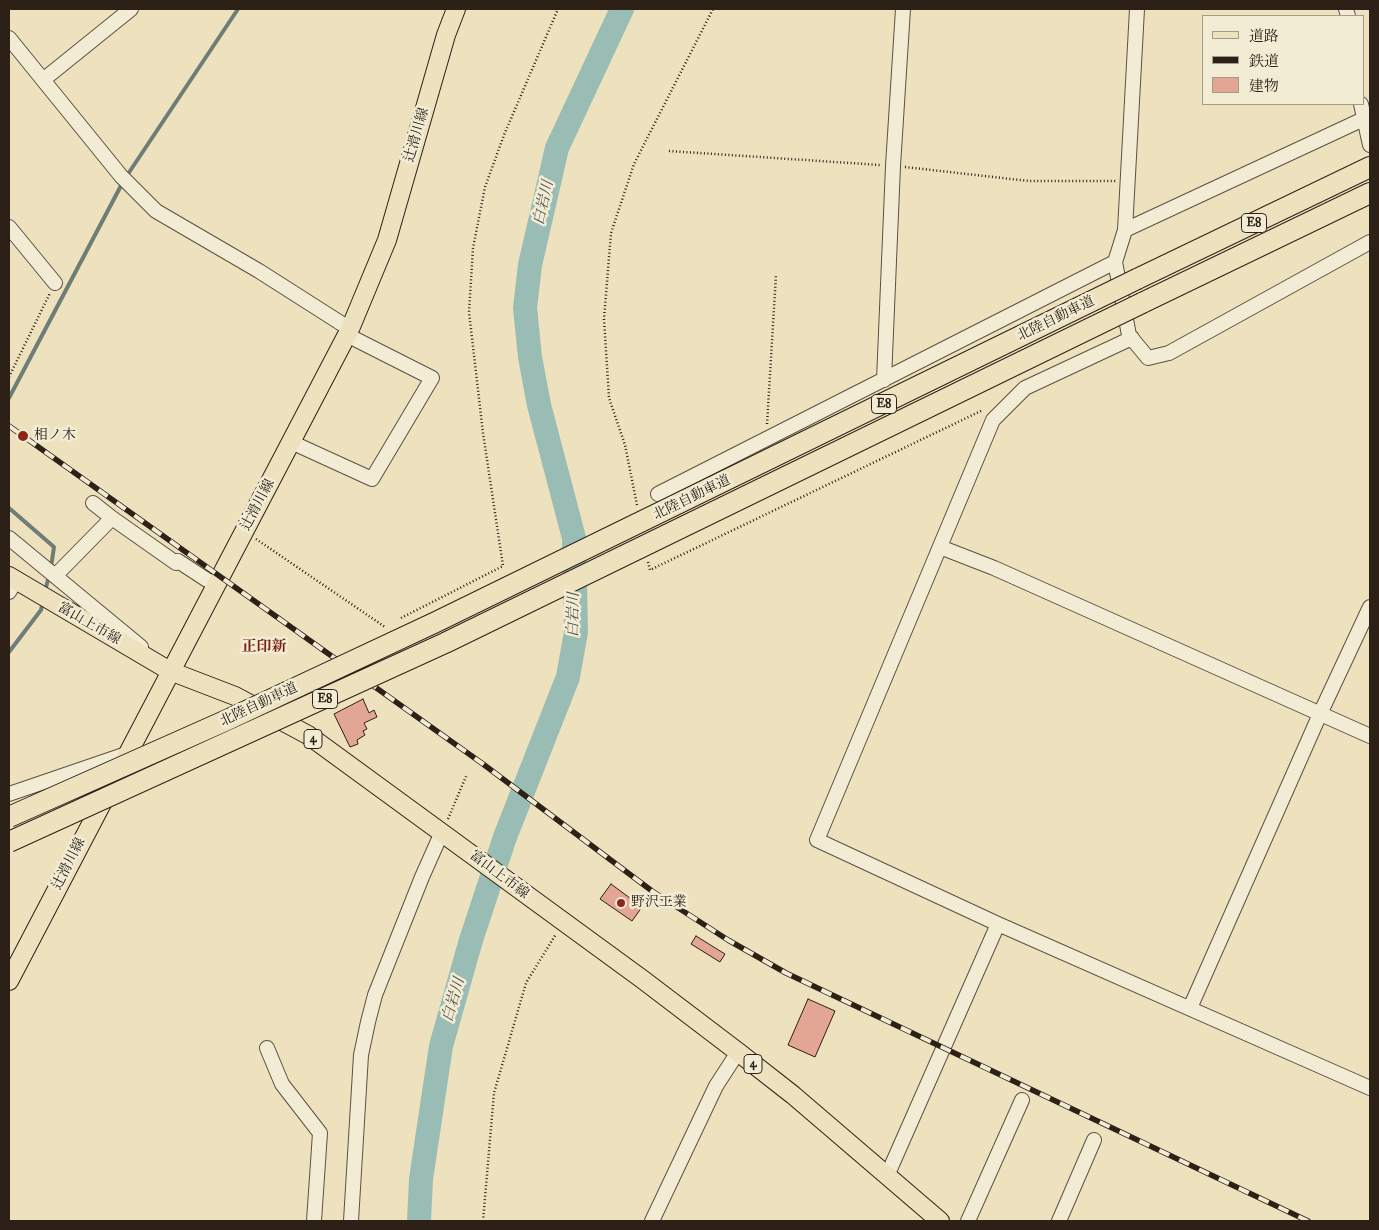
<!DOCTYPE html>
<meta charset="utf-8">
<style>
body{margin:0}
#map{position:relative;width:1379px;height:1230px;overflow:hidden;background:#ede1be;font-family:"IM FELL Great Primer","Noto Serif JP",serif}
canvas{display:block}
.frame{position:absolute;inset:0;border:10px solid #2d2017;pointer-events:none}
.legend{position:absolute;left:1202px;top:15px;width:162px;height:90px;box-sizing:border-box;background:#f3ecd5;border:1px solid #a49a89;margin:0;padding:6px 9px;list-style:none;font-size:15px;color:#2d2017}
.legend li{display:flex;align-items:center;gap:10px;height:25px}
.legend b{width:25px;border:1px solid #a49a89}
</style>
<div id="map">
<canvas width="1379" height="1230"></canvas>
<div class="frame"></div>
<ul class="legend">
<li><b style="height:6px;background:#ede1be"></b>道路</li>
<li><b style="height:6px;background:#2d2017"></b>鉄道</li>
<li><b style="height:14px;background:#e3a594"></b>建物</li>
</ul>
</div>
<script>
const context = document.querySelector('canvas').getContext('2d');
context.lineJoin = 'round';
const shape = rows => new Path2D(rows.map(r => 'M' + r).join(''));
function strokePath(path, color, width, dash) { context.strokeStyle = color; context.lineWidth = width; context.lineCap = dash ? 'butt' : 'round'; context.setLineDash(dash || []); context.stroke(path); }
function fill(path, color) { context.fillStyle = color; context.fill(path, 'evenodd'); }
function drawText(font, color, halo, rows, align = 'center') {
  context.font = font + ' "IM FELL Great Primer","Noto Serif JP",serif'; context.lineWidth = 5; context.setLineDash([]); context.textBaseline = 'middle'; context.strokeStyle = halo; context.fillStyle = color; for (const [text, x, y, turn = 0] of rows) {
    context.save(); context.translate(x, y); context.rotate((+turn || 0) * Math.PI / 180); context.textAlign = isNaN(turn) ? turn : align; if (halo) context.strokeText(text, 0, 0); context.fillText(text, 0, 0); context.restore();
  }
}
strokePath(shape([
 [9,398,124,180,238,9],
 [9,508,54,547,51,567],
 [45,591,49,576],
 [9,652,41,610,43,601]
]), '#6e7e76', 4);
strokePath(shape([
 [419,1221,421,1179,441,1046,471,940,505,837,568,677,576,632,574,538,539,405,530,357,525,308,530,265,557,148,622,9]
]), '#99bdb5', 24);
const building = shape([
 [363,699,369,713,374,710,377,717,364,723,367,729,363,731,365,735,357,740,358,744,350,747,334,714,363,699],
 [611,884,642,907,632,921,600,899,611,884],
 [696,936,725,954,720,962,691,944,696,936],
 [808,999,835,1011,815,1057,788,1045,808,999]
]);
fill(building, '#e3a594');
strokePath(building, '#2d2017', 1);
const minor = shape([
 [1137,9,1125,230,1115,262,1129,335,1148,358,1169,353,1370,242],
 [1346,9,1348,16],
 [9,38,121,176,156,211,259,271,350,329],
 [43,80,131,9],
 [1361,104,1370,145],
 [9,227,55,283],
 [1125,230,1370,116],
 [1132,338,1025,388,993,420,817,840,998,924,1370,1088],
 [884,380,893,166,903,9],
 [291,442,372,479,432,378,347,335],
 [658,494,1115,262],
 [112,518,176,563,178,561,207,580],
 [9,538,141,647],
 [940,547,994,568,1370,736],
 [55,576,112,518,93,503],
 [9,592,16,581],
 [9,794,126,754],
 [1190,1008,1320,714,1370,607],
 [267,1048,282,1084,320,1133,314,1221],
 [887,1176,998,924],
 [351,1221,361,1055,368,1022,375,995,422,877,442,832],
 [652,1221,716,1086,738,1052],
 [968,1221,1022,1100],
 [1059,1221,1094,1140]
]);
const major = shape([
 [9,576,170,671,235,696,308,735,642,979,738,1052,793,1095,940,1221],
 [9,981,350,329,387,240,446,35,456,9]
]);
const highway = shape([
 [1137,279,1370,167],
 [1142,303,1370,193]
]);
strokePath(minor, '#5d5041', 16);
strokePath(major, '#2d2017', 20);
strokePath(highway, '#2d2017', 22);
strokePath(shape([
 [669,151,880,165],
 [905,167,1029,181,1116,181],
 [9,377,50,293],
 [767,424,776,275],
 [637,505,625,445,609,398,604,319,611,233,634,164,713,9],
 [256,539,385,627],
 [648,562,650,570,983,410],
 [401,618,503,566,483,433,469,312,473,248,485,187,504,135,558,9],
 [448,819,467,774],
 [483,1221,494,1093,526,983,556,934]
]), '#2d2017', 2.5, [1, 2.5]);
strokePath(minor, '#f3ecd5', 14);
strokePath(major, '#ede1be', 18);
strokePath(highway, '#ede1be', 20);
const rail = shape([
 [9,426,483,764,652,891,728,940,786,973,1308,1221]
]);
strokePath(rail, '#2d2017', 5.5);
strokePath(rail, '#f3ecd5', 4, [11]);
const highwayBridge = shape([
 [9,817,227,720,436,622,1137,279],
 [9,842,445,643,1142,303]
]);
strokePath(highwayBridge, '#2d2017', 22, []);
strokePath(highwayBridge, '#ede1be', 20);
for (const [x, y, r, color] of [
 [23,436,6,"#8f2418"],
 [621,903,5,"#8f2418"]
]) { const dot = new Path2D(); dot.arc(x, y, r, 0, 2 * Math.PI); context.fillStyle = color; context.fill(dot); strokePath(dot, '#f3ecd5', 2); }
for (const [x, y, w] of [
 [1254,223,25],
 [884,404,25],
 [325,699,25],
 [313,739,18],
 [753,1064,18]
]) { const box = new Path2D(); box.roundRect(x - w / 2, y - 9.5, w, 19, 4); context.fillStyle = '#f3ecd5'; context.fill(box); strokePath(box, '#2d2017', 1); }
drawText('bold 12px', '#2d2017', null, [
 ["E8",1254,223],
 ["E8",884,404],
 ["E8",325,699],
 ["4",313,739],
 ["4",753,1064]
]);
drawText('14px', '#2d2017', '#f3ecd5', [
 ["辻滑川線",417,135,-74],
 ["北陸自動車道",1056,319,-26],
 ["北陸自動車道",692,498,-26],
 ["辻滑川線",258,505,-62],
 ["富山上市線",89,624,30],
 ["北陸自動車道",259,705,-25],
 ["辻滑川線",69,864,-63],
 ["富山上市線",499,875,37]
]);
drawText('14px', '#2d2017', '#f3ecd5', [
 ["相ノ木",34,436],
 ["野沢工業",631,903]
], 'left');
drawText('italic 15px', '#4d4f46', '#f3ecd5', [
 ["白岩川",544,203,-77],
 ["白岩川",574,615,-89],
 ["白岩川",454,1000,-74]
]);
drawText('bold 15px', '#7a1f14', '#f3ecd5', [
 ["正印新",264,647]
]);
</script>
